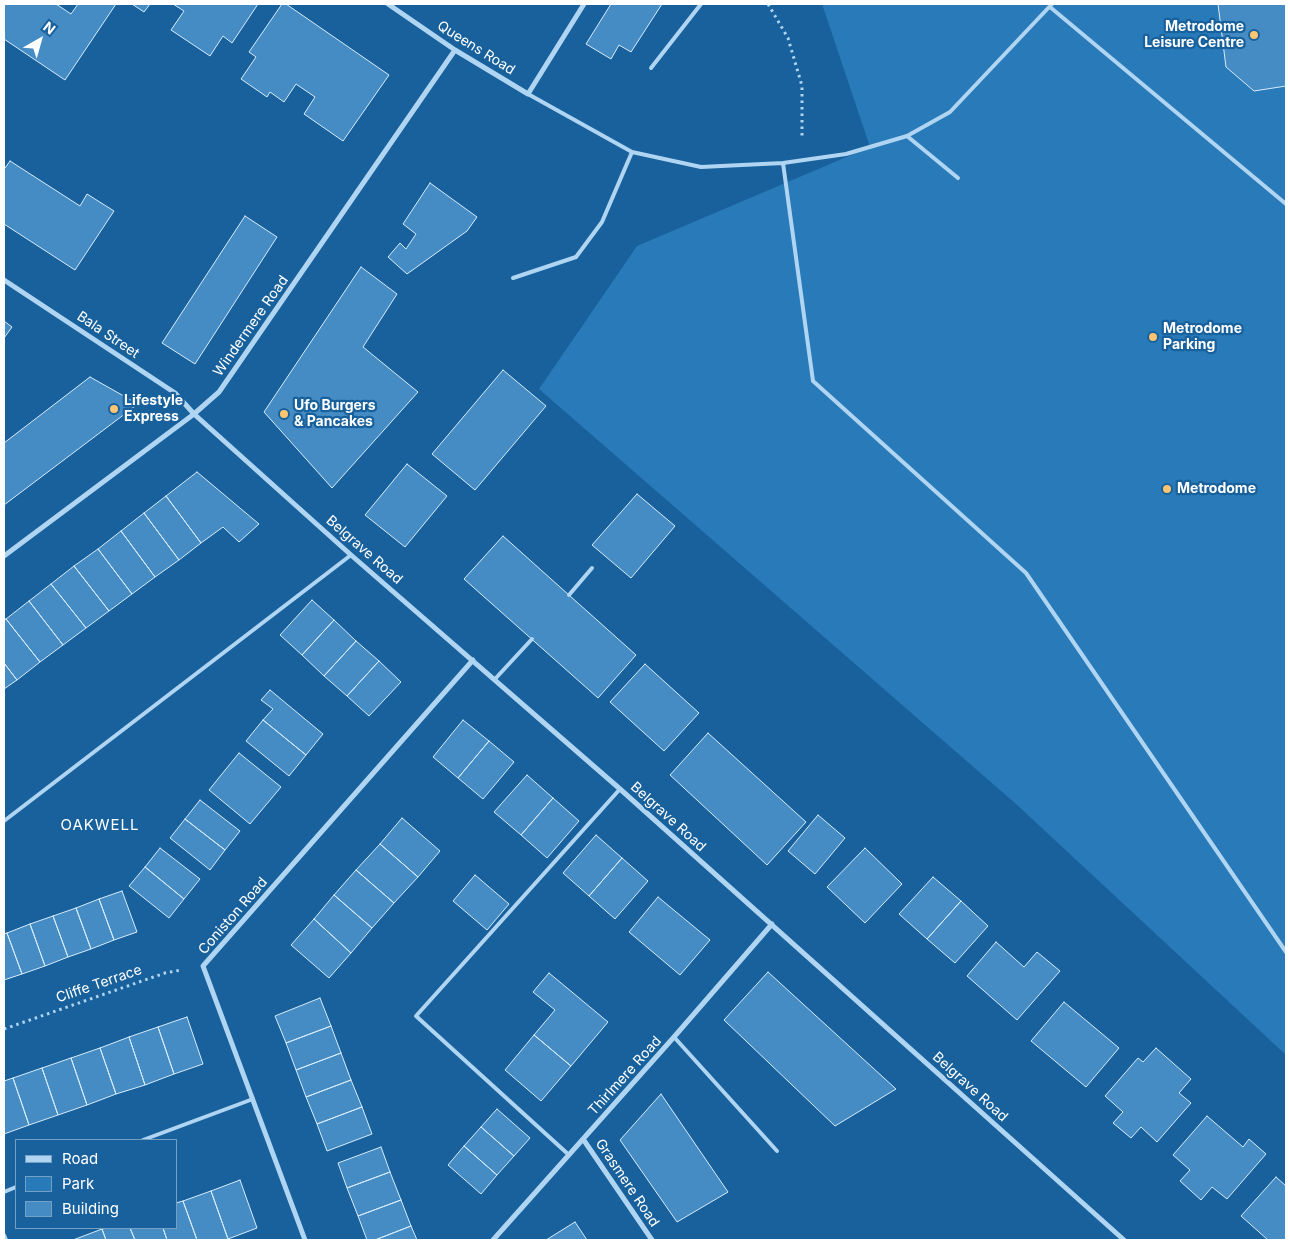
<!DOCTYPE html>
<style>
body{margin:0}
#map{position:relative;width:1290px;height:1244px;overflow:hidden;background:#18619c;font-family:Inter,sans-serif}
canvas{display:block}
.frame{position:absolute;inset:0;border:5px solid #fff;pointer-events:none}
.legend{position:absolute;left:15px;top:1139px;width:162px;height:90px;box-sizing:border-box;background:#18619c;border:1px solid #74a0c4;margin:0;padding:6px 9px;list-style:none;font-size:15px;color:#fff}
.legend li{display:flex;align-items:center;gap:10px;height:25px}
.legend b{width:25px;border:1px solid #74a0c4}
.north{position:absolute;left:15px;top:15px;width:50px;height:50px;-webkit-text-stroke:4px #18619c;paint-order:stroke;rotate:38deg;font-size:14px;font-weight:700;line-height:20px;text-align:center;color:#fff}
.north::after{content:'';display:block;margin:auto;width:18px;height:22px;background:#fff;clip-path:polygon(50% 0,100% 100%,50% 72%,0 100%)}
</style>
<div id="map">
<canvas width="1290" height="1244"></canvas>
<div class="frame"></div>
<ul class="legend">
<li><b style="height:6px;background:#afd5f2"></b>Road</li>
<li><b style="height:14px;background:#287ab8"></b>Park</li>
<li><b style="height:14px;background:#458cc4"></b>Building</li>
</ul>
<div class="north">N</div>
</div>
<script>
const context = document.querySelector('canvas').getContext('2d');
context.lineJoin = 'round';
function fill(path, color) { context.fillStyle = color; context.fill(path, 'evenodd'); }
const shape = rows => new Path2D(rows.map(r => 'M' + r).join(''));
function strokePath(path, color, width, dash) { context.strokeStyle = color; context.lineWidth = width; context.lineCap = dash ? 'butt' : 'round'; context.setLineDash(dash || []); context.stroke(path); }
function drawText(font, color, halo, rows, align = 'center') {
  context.font = font + ' Inter,sans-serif'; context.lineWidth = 4.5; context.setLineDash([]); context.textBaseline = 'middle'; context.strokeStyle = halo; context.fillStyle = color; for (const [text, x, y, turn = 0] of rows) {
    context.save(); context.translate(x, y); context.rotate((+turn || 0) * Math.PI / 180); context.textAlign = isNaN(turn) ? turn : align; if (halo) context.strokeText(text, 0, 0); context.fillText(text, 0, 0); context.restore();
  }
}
fill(shape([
 [822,4,1286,4,1286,1055,1016,804,539,389,637,246,870,147]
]), '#287ab8');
const building = shape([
 [4,4,56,4,71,14,78,4,116,4,65,80,4,39,4,4],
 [132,4,150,4,144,12,132,4],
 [173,4,258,4,232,43,223,36,210,56,171,30,184,11,173,4],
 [282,4,286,4,389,75,343,141,304,114,315,97,296,84,284,102,270,92,267,97,241,79,256,57,249,52,282,4],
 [611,4,662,4,631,52,619,45,611,59,586,44,611,4],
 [1218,4,1286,4,1286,86,1254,91,1226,67,1218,4],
 [10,161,80,206,87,194,114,211,75,270,4,224,4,167,5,168,10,161],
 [430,183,477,217,467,231,407,274,388,257,400,243,406,249,416,234,403,224,430,183],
 [245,216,277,237,195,364,162,343,245,216],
 [361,267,397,294,363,347,418,392,332,488,264,412,361,267],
 [4,321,12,327,4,338,4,321],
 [503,370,546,406,475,490,432,454,503,370],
 [90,377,138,404,4,505,4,443,90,377],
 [407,464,447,496,405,547,365,515,407,464],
 [197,472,259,524,239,542,223,527,201,543,166,496,197,472],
 [637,494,675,526,631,578,592,545,637,494],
 [166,496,201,543,179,560,144,513,166,496],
 [144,513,179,560,155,577,121,531,144,513],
 [121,531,155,577,132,594,98,549,121,531],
 [503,536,636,655,598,698,464,579,503,536],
 [98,549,132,594,109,611,74,566,98,549],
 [74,566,109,611,86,628,51,584,74,566],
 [51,584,86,628,63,645,29,601,51,584],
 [312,600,334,620,302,655,280,635,312,600],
 [29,601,63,645,40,662,6,619,29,601],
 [6,619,40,662,17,680,4,663,4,620,6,619],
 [334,620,356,641,324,676,302,655,334,620],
 [356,641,379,661,347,696,324,676,356,641],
 [379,661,401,682,369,716,347,696,379,661],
 [4,663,17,680,4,689,4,663],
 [645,664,699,713,664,751,610,702,645,664],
 [270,690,323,734,306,755,263,720,273,709,261,700,270,690],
 [263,720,306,755,289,776,246,741,263,720],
 [463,720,489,741,458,778,433,757,463,720],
 [708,733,806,822,767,865,670,775,708,733],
 [489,741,514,762,483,799,458,778,489,741],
 [239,753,281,787,250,824,209,790,239,753],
 [527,775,553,798,521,835,494,812,527,775],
 [553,798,579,821,547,858,521,835,553,798],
 [200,800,240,831,225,850,185,819,200,800],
 [818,815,845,838,815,874,788,851,818,815],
 [402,818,440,851,418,877,380,844,402,818],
 [185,819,225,850,210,870,170,838,185,819],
 [596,835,622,858,589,896,563,873,596,835],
 [380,844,418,877,394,903,356,870,380,844],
 [160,848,200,879,184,899,145,867,160,848],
 [865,848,902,884,865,923,827,887,865,848],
 [622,858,648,881,615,919,589,896,622,858],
 [145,867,184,899,169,918,129,886,145,867],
 [356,870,394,903,372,928,334,895,356,870],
 [475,875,509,904,487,930,453,901,475,875],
 [933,877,961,901,927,939,899,914,933,877],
 [122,891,137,932,114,940,99,899,122,891],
 [334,895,372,928,351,953,314,919,334,895],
 [658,897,710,940,680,975,629,932,658,897],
 [99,899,114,940,91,949,76,908,99,899],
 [961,901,988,926,955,963,927,939,961,901],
 [76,908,91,949,68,957,53,916,76,908],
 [53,916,68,957,45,966,30,924,53,916],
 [314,919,351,953,329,978,291,945,314,919],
 [30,924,45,966,22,974,7,933,30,924],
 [7,933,22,974,4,980,4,934,7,933],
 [996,942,1024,967,1037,952,1060,971,1017,1020,967,976,996,942],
 [768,972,896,1089,835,1126,724,1020,768,972],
 [549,973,608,1022,571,1066,534,1035,555,1010,533,992,549,973],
 [320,998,331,1026,286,1043,275,1016,320,998],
 [1064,1002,1119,1048,1086,1087,1031,1041,1064,1002],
 [187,1017,203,1064,174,1074,158,1027,187,1017],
 [331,1026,341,1053,296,1070,286,1043,331,1026],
 [158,1027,174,1074,145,1085,129,1037,158,1027],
 [534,1035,571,1066,541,1101,505,1070,534,1035],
 [129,1037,145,1085,116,1094,100,1048,129,1037],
 [100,1048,116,1094,87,1105,71,1058,100,1048],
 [1156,1048,1191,1079,1179,1093,1191,1103,1157,1142,1141,1127,1131,1138,1113,1123,1123,1112,1105,1096,1138,1058,1143,1062,1156,1048],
 [341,1053,351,1080,306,1097,296,1070,341,1053],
 [71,1058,87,1105,58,1115,42,1068,71,1058],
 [42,1068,58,1115,29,1125,13,1078,42,1068],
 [13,1078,29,1125,4,1134,4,1081,13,1078],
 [351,1080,362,1107,317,1124,306,1097,351,1080],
 [661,1094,728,1192,677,1222,620,1140,661,1094],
 [362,1107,372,1134,327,1151,317,1124,362,1107],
 [497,1109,530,1138,514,1156,481,1127,497,1109],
 [1207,1116,1243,1147,1249,1139,1266,1154,1227,1199,1212,1187,1201,1200,1180,1181,1190,1170,1173,1155,1207,1116],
 [481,1127,514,1156,497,1175,464,1146,481,1127],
 [464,1146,497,1175,481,1194,448,1165,464,1146],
 [381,1147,390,1172,347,1188,338,1163,381,1147],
 [390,1172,401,1200,358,1216,347,1188,390,1172],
 [1276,1177,1286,1186,1286,1240,1268,1240,1241,1216,1276,1177],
 [240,1180,257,1228,228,1239,211,1191,240,1180],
 [211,1191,228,1239,224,1240,197,1240,183,1201,211,1191],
 [401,1200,411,1226,375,1240,367,1240,358,1216,401,1200],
 [183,1201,197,1240,167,1240,163,1228,176,1228,176,1203,183,1201],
 [575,1222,587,1240,546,1240,575,1222],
 [411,1226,417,1240,375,1240,411,1226],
 [106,1228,130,1228,135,1240,106,1240,102,1229,106,1228],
 [130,1228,163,1228,167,1240,135,1240,130,1228],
 [102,1229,106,1240,73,1240,102,1229]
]);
fill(building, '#458cc4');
strokePath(building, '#d7ecfc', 1);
strokePath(shape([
 [768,4,788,38,802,86,802,138],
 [4,1029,165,973,181,970]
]), '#afd5f2', 3, [2.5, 4]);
strokePath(shape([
 [1050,7,1286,204],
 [651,68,701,4],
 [528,94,632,152,701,167,783,163,846,154,907,136,950,112,1052,4],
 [907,136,958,178],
 [783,163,813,381,1026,573,1286,952],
 [513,278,576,257,602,222,632,152],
 [569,595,592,568],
 [495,679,532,639],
 [4,821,351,555],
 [674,1037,777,1151],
 [143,1140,253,1099],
 [569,1155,416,1016,620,789],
 [4,1192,16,1187],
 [4,1235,6,1240]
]), '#afd5f2', 4);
strokePath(shape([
 [388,4,455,50,528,94,584,4],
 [4,280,175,393,194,414,351,555,620,789,1124,1240],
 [4,556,194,414,219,392,455,50],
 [583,1139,652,1240],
 [305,1240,203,966,473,660],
 [493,1240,674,1037,772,924]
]), '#afd5f2', 5);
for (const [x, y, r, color] of [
 [1254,35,5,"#ffc570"],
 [1153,337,5,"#ffc570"],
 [114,409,5,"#ffc570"],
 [284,414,5,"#ffc570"],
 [1167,489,5,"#ffc570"]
]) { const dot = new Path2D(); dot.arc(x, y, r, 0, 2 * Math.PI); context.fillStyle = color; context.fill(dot); strokePath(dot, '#18619c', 2); }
drawText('bold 14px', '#fff', '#18619c', [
 ["Metrodome",1244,27,"right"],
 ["Leisure Centre",1244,43,"right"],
 ["Metrodome",1163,329],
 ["Parking",1163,345],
 ["Lifestyle",124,401],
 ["Express",124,417],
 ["Ufo Burgers",294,406],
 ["& Pancakes",294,422],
 ["Metrodome",1177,489]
], 'left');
drawText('14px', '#fff', '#18619c', [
 ["Queens Road",476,48,32],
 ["Windermere Road",251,326,-55],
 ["Bala Street",108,335,34],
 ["Belgrave Road",364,550,41],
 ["Belgrave Road",668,817,42],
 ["Coniston Road",233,916,-49],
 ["Cliffe Terrace",99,984,-19],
 ["Thirlmere Road",625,1076,-48],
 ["Belgrave Road",970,1087,42],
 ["Grasmere Road",627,1183,56]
]);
context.letterSpacing = '1px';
drawText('15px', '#fff', '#18619c', [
 ["OAKWELL",100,825]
]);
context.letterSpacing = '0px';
</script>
